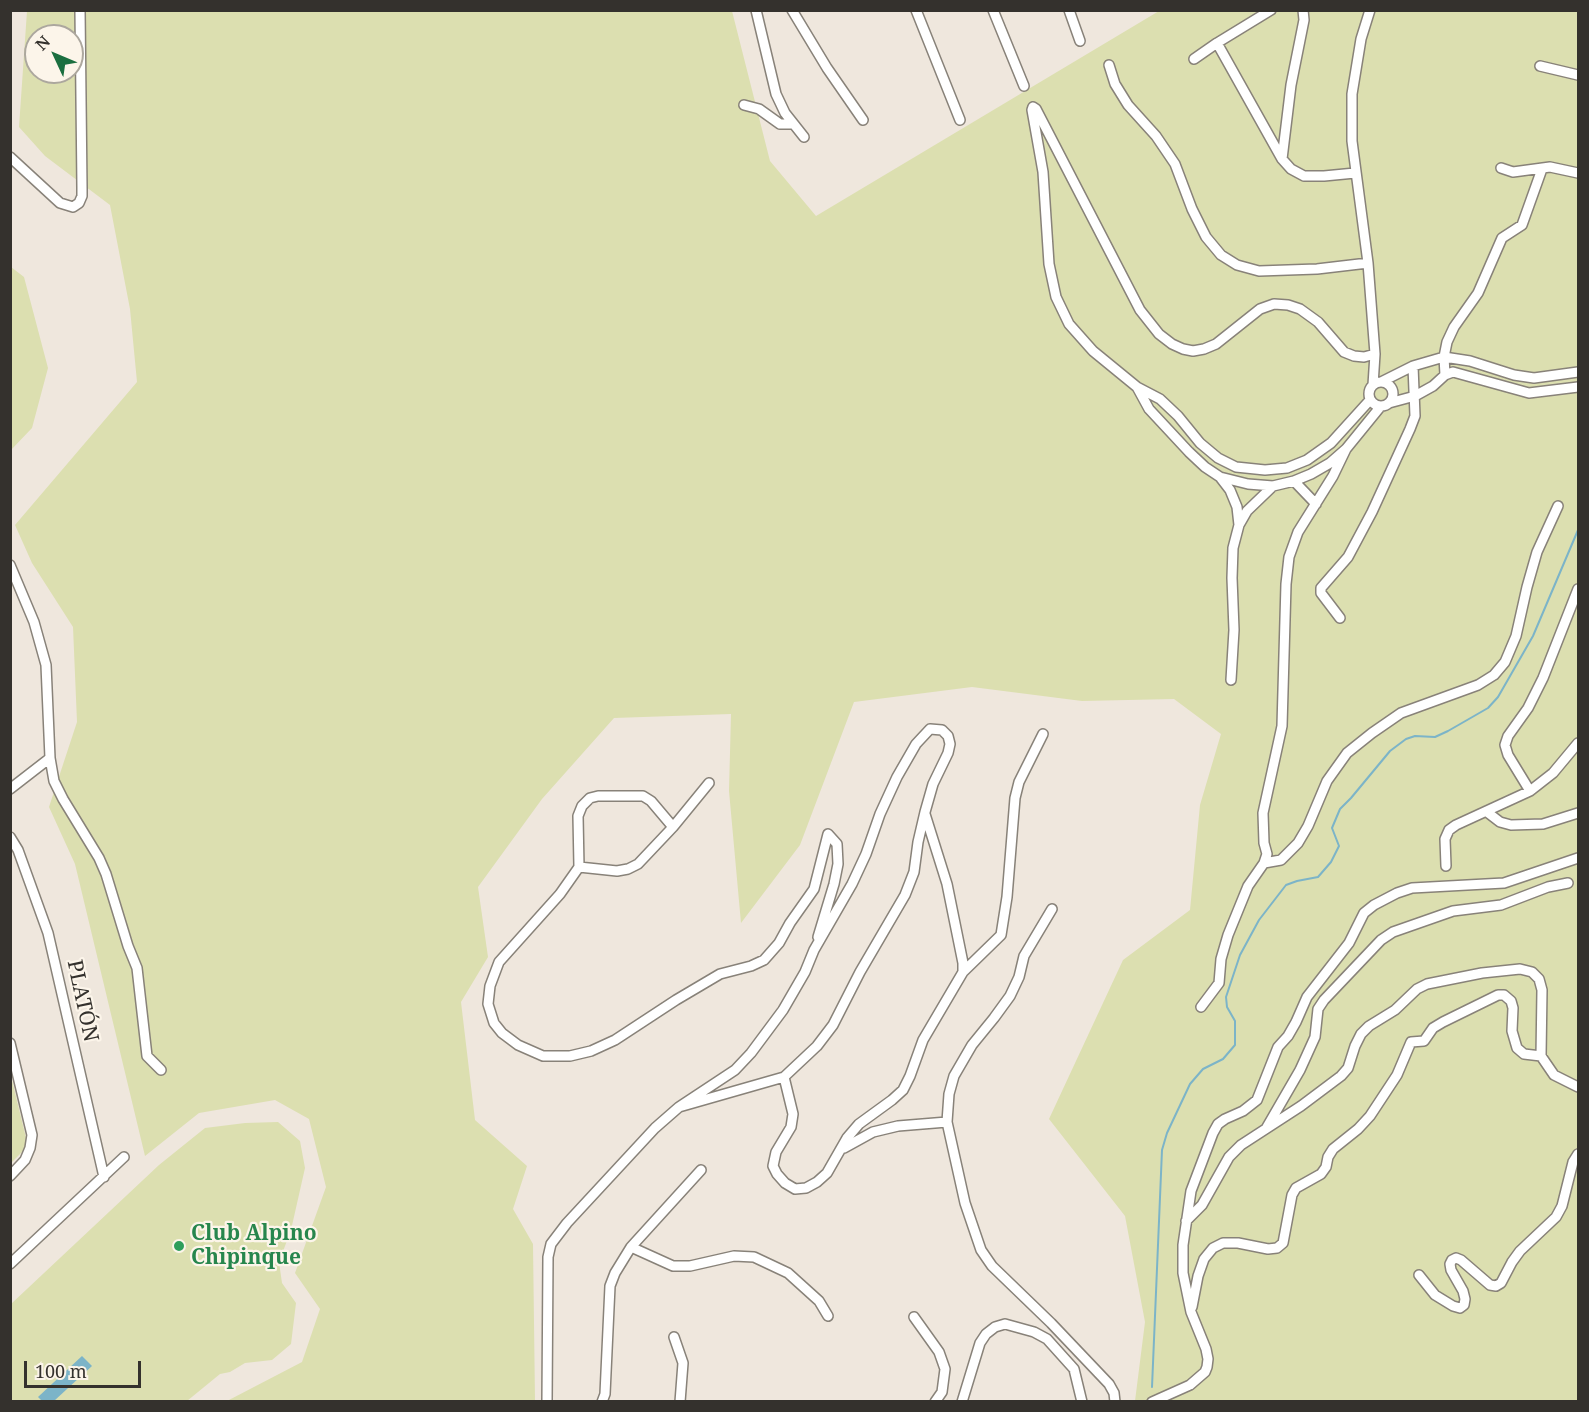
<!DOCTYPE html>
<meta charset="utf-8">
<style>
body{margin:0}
#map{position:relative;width:1589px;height:1412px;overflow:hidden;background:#efe7dd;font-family:"Noto Serif",serif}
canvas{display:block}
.frame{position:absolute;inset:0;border:12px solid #34312d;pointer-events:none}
.north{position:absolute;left:24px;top:24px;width:60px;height:60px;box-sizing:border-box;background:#fcf5ea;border:2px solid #aca79e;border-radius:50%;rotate:314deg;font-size:16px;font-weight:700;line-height:24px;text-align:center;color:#34312d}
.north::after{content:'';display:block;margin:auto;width:21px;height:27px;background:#1b6f40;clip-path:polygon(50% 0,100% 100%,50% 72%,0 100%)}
.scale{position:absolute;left:24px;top:1361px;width:117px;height:27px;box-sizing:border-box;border:3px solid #34312d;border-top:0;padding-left:8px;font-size:18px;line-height:21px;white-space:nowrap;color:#34312d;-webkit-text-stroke:4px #fcf5ea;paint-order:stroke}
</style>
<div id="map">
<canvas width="1589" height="1412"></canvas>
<div class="frame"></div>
<div class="north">N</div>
<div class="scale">100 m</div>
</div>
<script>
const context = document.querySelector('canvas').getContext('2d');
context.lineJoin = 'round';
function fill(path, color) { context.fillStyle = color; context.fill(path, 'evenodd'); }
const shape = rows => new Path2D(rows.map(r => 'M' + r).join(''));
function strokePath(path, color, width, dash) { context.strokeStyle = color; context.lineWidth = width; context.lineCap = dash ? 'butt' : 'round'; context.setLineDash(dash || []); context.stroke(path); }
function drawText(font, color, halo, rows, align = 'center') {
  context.font = font + ' "Noto Serif",serif'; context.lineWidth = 4.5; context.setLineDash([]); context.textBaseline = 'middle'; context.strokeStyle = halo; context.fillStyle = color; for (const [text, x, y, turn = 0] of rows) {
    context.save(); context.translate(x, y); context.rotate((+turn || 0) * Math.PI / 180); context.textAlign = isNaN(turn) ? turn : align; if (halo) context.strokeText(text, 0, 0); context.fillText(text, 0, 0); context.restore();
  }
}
fill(shape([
 [27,11,732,11,770,161,816,216,1159,11,1578,11,1578,1401,1135,1401,1145,1322,1125,1216,1049,1119,1123,960,1190,910,1200,805,1221,734,1174,699,1082,701,972,687,854,702,800,845,741,923,729,791,731,714,614,718,542,799,478,887,488,957,461,1002,475,1120,527,1166,513,1209,533,1244,535,1401,227,1401,302,1362,320,1309,295,1273,326,1187,309,1119,275,1100,199,1113,145,1156,75,864,49,807,77,722,73,627,32,563,15,525,137,382,130,309,110,205,45,156,19,127],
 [36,36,72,36,72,72,36,72],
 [11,267,24,277,48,368,32,428,11,450],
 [10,1072,28,1146,11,1163,10,1163],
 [278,1122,300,1141,305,1168,291,1230,279,1262,282,1283,296,1303,291,1344,272,1360,245,1363,230,1372,220,1374,187,1401,11,1401,11,1304,159,1165,205,1128,245,1123]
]), '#dcdfb0');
fill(shape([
 [82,1356,92,1366,54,1401,42,1401,38,1397]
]), '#7cb4c8');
strokePath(shape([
 [1152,1387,1162,1150,1167,1133,1190,1084,1203,1069,1223,1059,1235,1045,1235,1021,1227,1007,1226,997,1240,955,1259,920,1286,885,1297,881,1318,877,1331,862,1339,846,1332,828,1340,809,1351,798,1390,751,1406,739,1415,736,1435,737,1448,731,1488,708,1498,697,1533,636,1578,530]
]), '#7cb4c8', 2);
const minor = shape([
 [756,10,776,94,785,113,804,137],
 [792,10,827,68,863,120],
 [916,10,960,120],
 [993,10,1024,86],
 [1069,10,1080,41],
 [1370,10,1361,39,1352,94,1352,141,1368,263,1375,354,1373,385],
 [1217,43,1282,159,1291,169,1304,176,1324,176,1355,173],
 [1194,59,1217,43,1271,10],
 [1109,65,1115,84,1128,105,1156,136,1175,164,1192,209,1206,237,1221,255,1237,265,1259,271,1317,269,1368,263],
 [1540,66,1578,75],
 [744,105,759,109,780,124,792,124],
 [1033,107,1032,110,1043,172,1049,264,1056,297,1069,324,1093,351,1137,387,1160,399,1178,416,1200,443,1218,458,1236,467,1265,470,1287,468,1307,460,1331,443,1370,400],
 [1033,107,1036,109,1140,310,1159,334,1172,344,1183,349,1193,351,1204,349,1216,344,1260,309,1274,304,1288,305,1300,309,1318,322,1344,352,1354,356,1364,357,1375,354],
 [10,157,60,203,73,207,79,203,82,196,82,188,80,10],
 [1282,159,1291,85,1304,20,1303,10],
 [1501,168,1513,172,1550,167,1578,173],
 [1445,375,1444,357,1447,342,1454,327,1478,293,1502,238,1522,225,1542,169],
 '1369 394a12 12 0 1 1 24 0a12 12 0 1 1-24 0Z',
 [1381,382,1413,366,1444,357,1470,361,1514,375,1534,378,1578,372],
 [1137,387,1149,409,1189,452,1205,467,1220,477,1248,484,1273,486,1294,481,1311,474,1330,463,1346,449,1381,406],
 [1389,403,1415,396,1433,386,1445,375,1453,372,1529,393,1578,387],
 [1220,477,1230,490,1237,507,1239,525],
 [1294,481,1316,504],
 [10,565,34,622,46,665,50,758,54,781,63,799,99,858,106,874,128,946,137,968,147,1056,161,1070],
 [1340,618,1321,593,1321,588,1348,557,1372,512,1410,429,1415,416,1413,366],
 [1231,680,1234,630,1232,578,1233,548,1239,525,1247,511,1273,486],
 [709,783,673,827,638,864,628,869,617,871,579,867,560,894,499,962,490,986,488,1004,494,1023,502,1033,518,1045,543,1056,570,1056,591,1051,615,1040,676,1000,720,974,751,966,764,960,779,943,790,923,814,889,828,834,837,844,838,864,834,884,818,937],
 [10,789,50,758],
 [1530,791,1508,755,1505,745,1508,736,1528,708,1543,678,1578,589],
 [1487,812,1500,822,1511,825,1543,824,1578,813],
 [10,837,18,850,48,933,104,1177],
 [1264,863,1281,860,1298,843,1308,826,1327,781,1347,753,1372,733,1401,713,1478,685,1494,675,1505,662,1516,636,1527,587,1537,552,1558,506],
 [1446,866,1445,839,1449,830,1456,825,1530,791,1553,773,1578,743],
 [579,867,578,816,582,806,590,798,598,796,643,796,651,801,673,827],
 [1052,909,1024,956,1019,977,1010,996,994,1018,972,1045,954,1076,949,1094,947,1122,965,1203,981,1250,992,1266,1051,1323,1109,1384,1114,1393,1115,1402],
 [963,972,1001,935,1007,897,1015,798,1019,782,1043,734],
 [1201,1007,1219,983,1221,959,1228,935,1248,886,1264,863,1267,854,1264,843,1263,813,1282,726,1286,584,1289,557,1298,532,1333,476,1346,449],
 [10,1043,32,1135,30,1148,25,1160,10,1176],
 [784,1077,793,1114,791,1127,776,1152,773,1166,777,1174,785,1183,795,1189,806,1188,817,1182,827,1173,847,1138,859,1124,892,1100,903,1090,910,1076,923,1040,963,972,963,963,947,884,925,814],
 [1267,1127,1300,1070,1315,1037,1318,1009,1324,1000,1381,940,1393,932,1453,911,1501,905,1548,887,1568,883],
 [844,1148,873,1132,898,1126,947,1122],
 [1186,1221,1202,1205,1229,1157,1241,1145,1301,1106,1341,1076,1348,1068,1355,1046,1361,1034,1369,1026,1395,1010,1417,989,1427,984,1482,973,1520,969,1532,972,1539,979,1542,990,1541,1056,1554,1075,1578,1087],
 [631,1247,673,1266,690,1266,734,1256,754,1257,788,1273,819,1301,828,1316],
 [10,1264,124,1157],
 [1419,1275,1435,1295,1453,1306,1460,1308,1464,1305,1465,1299,1463,1291,1451,1270,1450,1264,1452,1260,1456,1258,1461,1260,1490,1285,1496,1286,1501,1283,1512,1262,1520,1251,1556,1217,1562,1206,1573,1162,1578,1154],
 [1192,1307,1198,1276,1204,1259,1213,1248,1223,1243,1238,1243,1268,1249,1277,1248,1283,1243,1292,1195,1296,1188,1321,1174,1326,1167,1328,1157,1333,1149,1358,1129,1370,1116,1397,1075,1411,1042,1424,1041,1433,1028,1443,1022,1498,995,1504,995,1511,1001,1513,1008,1512,1031,1517,1048,1524,1054,1541,1056],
 [914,1317,939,1352,945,1369,942,1392,935,1402],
 [674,1337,683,1363,680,1402],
 [547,1402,548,1257,551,1244,567,1223,655,1128,679,1107,735,1070,751,1053,783,1010,805,972,814,950,852,884,866,854,880,814,897,777,916,744,930,729,942,730,948,736,950,744,948,753,933,784,925,812,918,842,914,872,905,895,860,972,833,1025,817,1046,784,1077,679,1107],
 [602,1402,605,1394,610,1286,615,1273,631,1247,701,1170],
 [962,1402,980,1343,986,1334,995,1327,1005,1324,1034,1332,1047,1339,1074,1369,1082,1402],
 [1152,1402,1190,1385,1205,1372,1207,1367,1208,1359,1206,1349,1191,1312,1183,1273,1183,1245,1191,1191,1213,1133,1218,1124,1225,1119,1243,1111,1257,1100,1278,1047,1288,1036,1296,1022,1307,997,1349,943,1364,913,1374,905,1397,893,1412,888,1504,883,1578,858]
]);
strokePath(minor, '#888279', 12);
strokePath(minor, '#fff', 9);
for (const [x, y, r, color] of [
 [179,1246,6,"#2e9e5b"]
]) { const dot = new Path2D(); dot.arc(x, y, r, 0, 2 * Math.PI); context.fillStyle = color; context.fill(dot); strokePath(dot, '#fcf5ea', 2); }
drawText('21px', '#34312d', '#fcf5ea', [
 ["PLATÓN",82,1001,78]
]);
drawText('bold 21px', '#27864d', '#fcf5ea', [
 ["Club Alpino",191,1234],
 ["Chipinque",191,1258]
], 'left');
</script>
